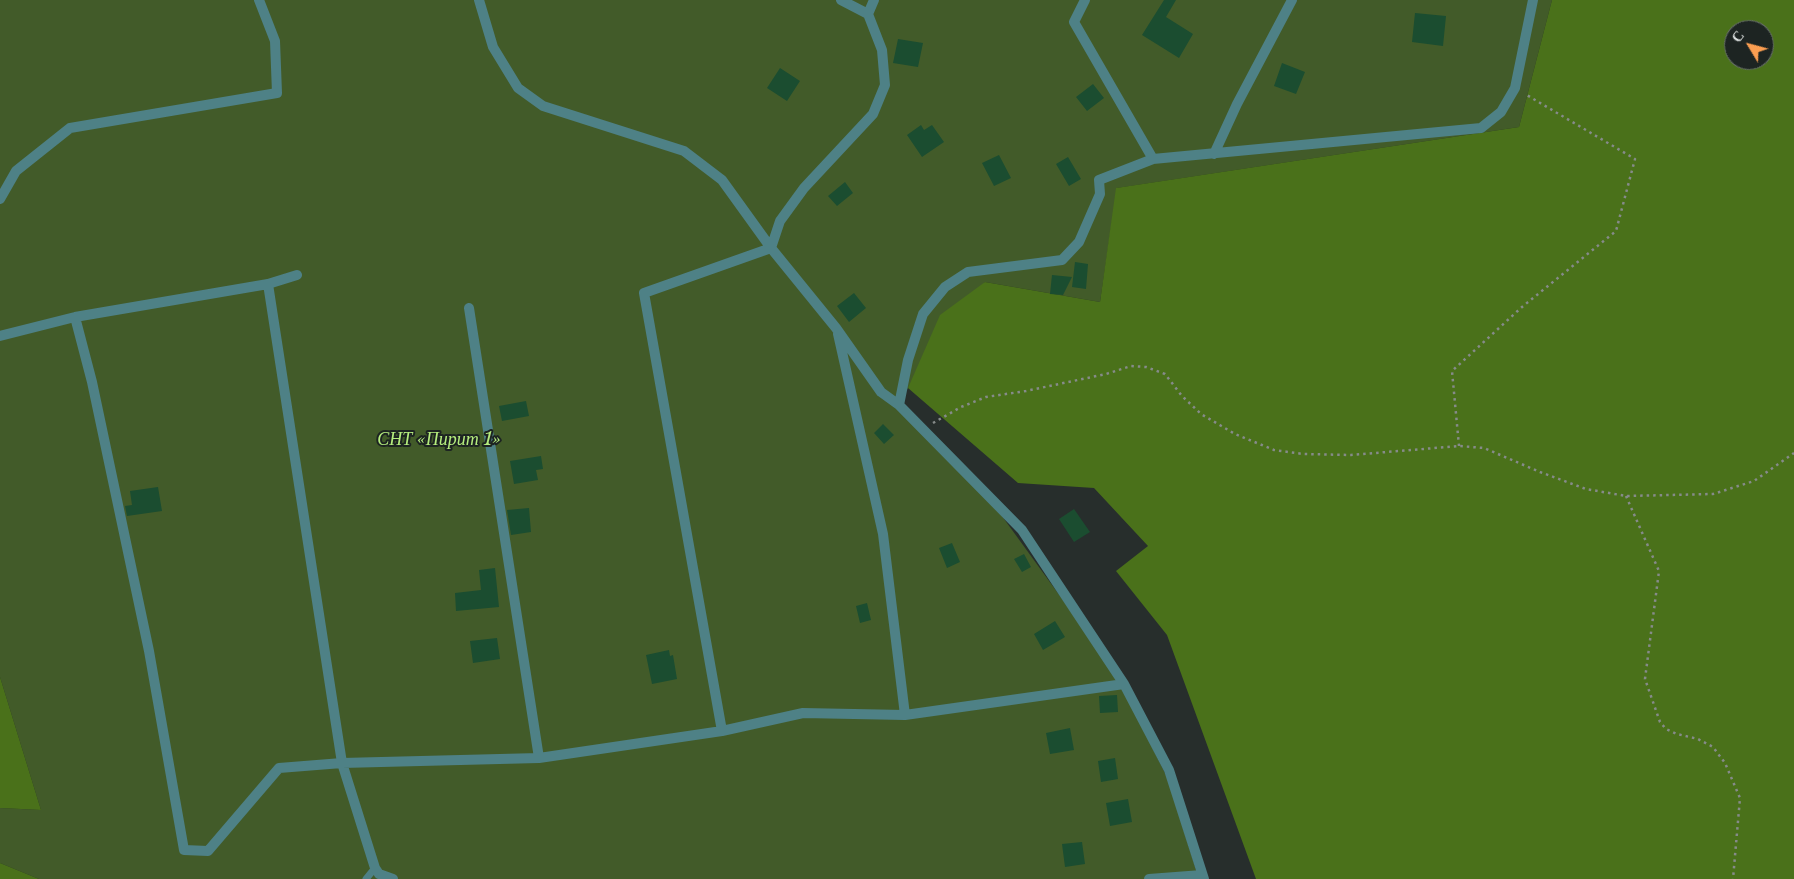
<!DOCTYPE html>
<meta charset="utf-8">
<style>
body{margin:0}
#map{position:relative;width:1794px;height:879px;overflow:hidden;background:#272e2c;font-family:"Libre Baskerville",serif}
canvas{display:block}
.north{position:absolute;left:1724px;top:20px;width:50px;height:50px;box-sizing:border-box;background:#1d2422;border:1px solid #696f6e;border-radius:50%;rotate:307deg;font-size:14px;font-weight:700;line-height:20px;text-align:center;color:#dce0df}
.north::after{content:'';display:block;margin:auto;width:18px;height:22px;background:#fb9e51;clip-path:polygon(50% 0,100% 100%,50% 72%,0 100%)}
</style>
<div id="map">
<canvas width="1794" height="879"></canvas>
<div class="north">С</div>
</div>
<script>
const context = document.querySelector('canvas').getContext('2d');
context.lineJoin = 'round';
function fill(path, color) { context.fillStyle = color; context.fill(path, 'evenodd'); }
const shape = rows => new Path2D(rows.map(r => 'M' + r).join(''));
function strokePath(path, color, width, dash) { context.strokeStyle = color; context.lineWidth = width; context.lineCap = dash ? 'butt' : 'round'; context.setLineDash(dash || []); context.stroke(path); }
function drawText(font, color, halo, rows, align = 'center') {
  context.font = font + ' "Libre Baskerville",serif'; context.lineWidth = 4; context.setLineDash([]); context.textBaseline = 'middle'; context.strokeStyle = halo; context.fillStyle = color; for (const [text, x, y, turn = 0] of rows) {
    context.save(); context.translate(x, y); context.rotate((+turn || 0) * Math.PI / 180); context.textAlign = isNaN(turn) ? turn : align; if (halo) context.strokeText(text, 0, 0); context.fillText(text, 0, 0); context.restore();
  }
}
fill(shape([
 [0,0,1552,0,1519,127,1117,188,1100,302,985,282,908,388,897,406,999,512,1113,669,1167,777,1199,879,39,879,0,863,0,808,41,810,0,677]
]), '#425b29');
fill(shape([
 [1552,0,1794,0,1794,879,1256,879,1167,635,1116,571,1148,546,1094,488,1018,483,908,388,940,315,985,282,1100,302,1116,188,1519,127],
 [1734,30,1764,30,1764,60,1734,60],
 [0,677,41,810,0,808],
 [0,863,39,879,0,879]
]), '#4a711a');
fill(shape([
 [1164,0,1176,0,1166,17,1193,34,1179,58,1142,35],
 [1415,13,1446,16,1443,46,1412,42],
 [898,39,923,43,918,67,893,63],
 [1282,63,1305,72,1296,94,1274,86],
 [780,68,800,81,787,101,767,88],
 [1093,84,1104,98,1087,111,1076,97],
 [921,125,924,130,932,125,944,142,922,157,907,135],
 [999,155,1011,178,994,186,982,163],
 [1068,157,1081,179,1069,186,1056,164],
 [845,182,853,193,837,206,828,196],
 [1075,262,1088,264,1086,289,1072,287],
 [1052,275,1072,277,1063,295,1050,294],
 [854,293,866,308,849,322,837,306],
 [526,401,529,416,502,421,499,406],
 [883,424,894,435,884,444,874,433],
 [541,456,543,469,536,470,538,480,514,484,510,461],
 [158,487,162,511,127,516,125,506,132,505,130,491],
 [529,508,531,532,511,535,507,510],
 [1074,509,1090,532,1074,542,1059,519],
 [952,543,960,562,947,568,939,548],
 [1024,554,1031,567,1022,572,1014,559],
 [495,568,499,607,456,611,455,593,481,590,479,570],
 [867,603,871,620,860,623,856,606],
 [1055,621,1065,637,1043,650,1034,634],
 [497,638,500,659,473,663,470,641],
 [669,650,670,656,673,655,677,679,652,684,646,655],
 [1117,695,1118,712,1100,713,1099,696],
 [1070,728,1074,750,1050,754,1046,733],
 [1115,758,1118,779,1101,782,1098,761],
 [1128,799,1132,822,1110,826,1106,803],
 [1082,842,1085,864,1065,867,1062,844]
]), '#1b4d30');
strokePath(shape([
 [933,423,961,407,986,397,1026,391,1106,374,1131,366,1146,367,1165,374,1182,396,1201,414,1235,434,1274,450,1303,454,1351,455,1459,446,1484,448,1540,472,1586,489,1626,496,1713,494,1754,481,1794,453],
 [1459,446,1452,371,1522,307,1616,231,1635,159,1525,94],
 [1626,496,1659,571,1645,679,1660,722,1666,729,1677,734,1698,739,1713,747,1725,763,1740,798,1733,879]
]), '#868b8a', 2.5, [2.5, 4]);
strokePath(shape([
 [366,879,375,868]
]), '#4e8186', 7);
strokePath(shape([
 [479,0,493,47,518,88,543,106,684,151,722,180,771,248,836,328,881,392,899,405,1022,530,1124,684,1169,770,1204,879],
 [841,0,868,14],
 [1085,0,1074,22,1153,159],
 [1214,154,1237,104,1292,0],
 [0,199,16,171,70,128,277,93,275,41,259,0],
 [268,284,342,763,375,868,379,874,393,879],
 [469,308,539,758],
 [75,317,92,382,149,651,184,850,208,851,279,768,342,763,539,758,722,731,803,713,905,715,1124,684],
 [838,334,883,534,905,715],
 [0,336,75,317,268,284,297,275],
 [899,405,908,360,923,314,945,287,968,272,1062,260,1079,242,1100,194,1099,180,1153,159,1481,128,1501,112,1515,88,1533,0],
 [722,731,644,293,771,248,780,221,804,188,873,114,885,85,882,50,868,14,874,0],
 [1149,879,1202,875]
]), '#4e8186', 10);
drawText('italic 18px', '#b5ed7e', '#1d2422', [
 ["СНТ «Пирит 1»",439,440]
]);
</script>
